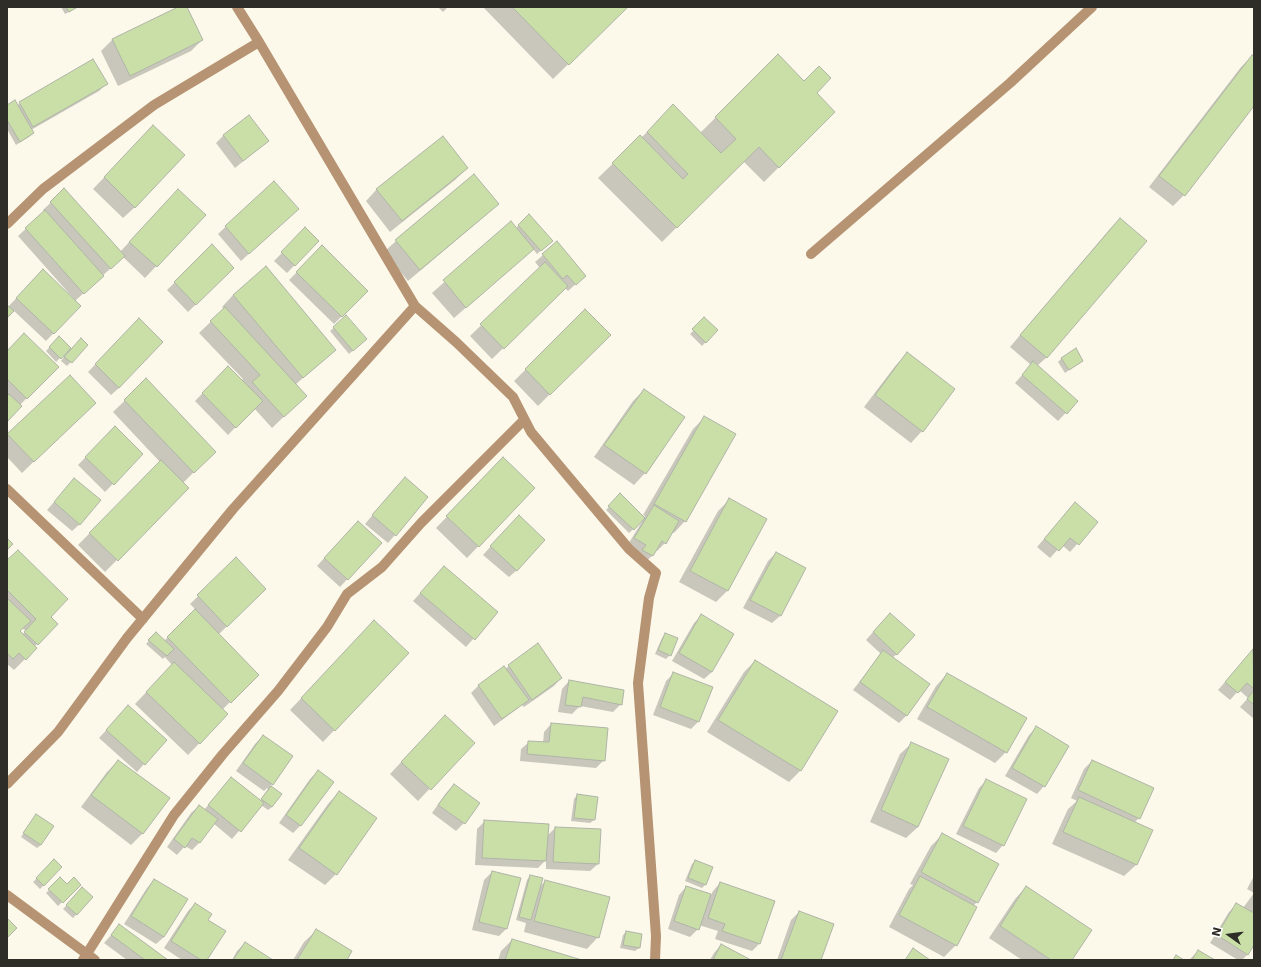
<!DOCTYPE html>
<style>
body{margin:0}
#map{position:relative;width:1261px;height:967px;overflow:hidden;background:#fcf9eb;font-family:"DejaVu Sans",sans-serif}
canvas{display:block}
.frame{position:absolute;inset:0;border:8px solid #2e2d27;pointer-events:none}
.north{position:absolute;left:1209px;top:915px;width:40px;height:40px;-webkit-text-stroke:3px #fff;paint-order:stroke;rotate:284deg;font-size:11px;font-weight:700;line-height:16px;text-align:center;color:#2e2d27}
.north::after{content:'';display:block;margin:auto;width:14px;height:18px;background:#2e2d27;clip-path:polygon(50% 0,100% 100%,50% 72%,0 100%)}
</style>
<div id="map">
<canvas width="1261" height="967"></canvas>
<div class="frame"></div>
<div class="north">N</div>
</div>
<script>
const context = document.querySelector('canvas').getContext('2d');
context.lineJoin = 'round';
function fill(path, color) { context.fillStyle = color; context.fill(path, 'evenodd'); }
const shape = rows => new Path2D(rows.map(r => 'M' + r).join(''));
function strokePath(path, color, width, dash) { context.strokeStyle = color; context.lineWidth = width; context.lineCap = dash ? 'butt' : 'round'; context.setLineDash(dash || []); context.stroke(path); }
fill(shape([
 [61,7,79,7,65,14],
 [180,7,186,7,202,40,191,51,118,86,101,51,113,39],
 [438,7,448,7,443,12],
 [483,7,627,7,553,79],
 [778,56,834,112,764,182,743,161,662,242,598,178,640,137,641,138,673,106,700,133],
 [1252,56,1254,57,1254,104,1184,195,1173,206,1149,187,1241,67],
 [106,84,99,91,31,130,33,133,29,137,16,145,7,129,7,106,17,106,20,103],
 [224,135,268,141,235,168,216,143],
 [142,138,135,207,123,218,93,189],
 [467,168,455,180,390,232,366,201,377,189],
 [273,182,290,216,241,261,218,234],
 [64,190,120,252,167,201,204,215,145,278,123,257,75,301,80,306,46,341,13,310,7,316,7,306,8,307,35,278,73,300,74,299,18,236,44,212,43,210],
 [497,204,486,215,408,281,384,252,396,241],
 [529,216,551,241,537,254,533,249,454,318,432,293,511,223,516,228],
 [1120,219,1047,357,1037,366,1077,401,1058,421,1015,383,1031,365,1010,347,1109,230],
 [305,229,318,241,287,273,274,261],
 [557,243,577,283,568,291,565,288,492,359,470,336,540,268,535,262],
 [212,246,233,268,188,312,167,290],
 [322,247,367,291,334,324,289,280],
 [266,268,335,350,295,385,294,407,272,428,254,408,228,435,195,401,228,367,241,381,243,379,199,333,224,309,222,307,233,295],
 [585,311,609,335,538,406,514,381],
 [346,317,362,343,349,354,330,331],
 [139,319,119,388,111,395,88,372],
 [705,319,717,330,702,346,690,334],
 [59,337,72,349,87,345,67,366,61,361,67,353,66,352,56,362,46,351],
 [7,352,57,367,20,405,7,421,7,398,9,396,7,393],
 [907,354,954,389,922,431,911,443,864,407,896,365],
 [1062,358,1082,361,1065,373,1058,362],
 [70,376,83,414,22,473,7,457,7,436],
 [146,380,203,463,183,483,188,488,105,572,78,545,160,462,113,412],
 [644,390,645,473,634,485,594,457,633,401],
 [705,417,685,521,674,533,672,532,665,543,657,551,656,550,652,556,644,563,627,546,643,520,629,533,606,510,620,495,644,518,645,516,643,515,693,429],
 [115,427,142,454,105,492,78,465],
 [492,470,534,488,467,558,436,528],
 [74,479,80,524,72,531,47,510],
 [397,486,395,535,388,543,365,524],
 [729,500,766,519,727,591,716,602,679,582,718,511],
 [1068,511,1097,522,1070,552,1062,545,1050,558,1037,547],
 [511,524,517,570,509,577,483,555],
 [351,529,381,543,340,587,317,566],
 [776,553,805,569,780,616,772,623,743,608,768,561],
 [236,559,265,589,218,635,257,675,222,710,227,714,188,755,135,704,172,665,165,657,163,659,146,644,156,633,164,641,196,610,190,604],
 [7,562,50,617,57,624,34,647,36,648,14,670,7,664],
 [22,628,26,631,22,635,19,631],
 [444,567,497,612,466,647,413,601],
 [701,616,712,672,704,679,672,661,694,623],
 [882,622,897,654,892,658,907,715,899,723,853,690,881,654,866,640],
 [363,633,407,653,323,742,290,710],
 [666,634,670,655,666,659,655,654,662,638],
 [538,645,561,678,554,686,524,707,522,705,494,726,471,693,478,686,504,667,505,669],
 [1253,650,1254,651,1254,719,1240,707,1248,698,1239,690,1230,700,1218,690],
 [755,661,837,711,800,771,789,782,707,732,744,672],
 [674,673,711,687,698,722,691,729,653,715,666,681],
 [947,674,1006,752,995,763,917,719,936,686],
 [569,681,621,704,613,712,580,706,572,714,558,712,562,689],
 [121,714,165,740,137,772,99,738],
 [551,724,604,760,596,768,520,761,521,749,529,742,543,743,544,732],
 [433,728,473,743,418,801,390,774],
 [1036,728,1044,786,1037,794,1005,776,1029,735],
 [263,736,272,784,270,786,281,794,272,807,268,810,261,805,232,839,213,823,199,843,192,850,185,846,177,855,167,847,191,813,199,806,204,810,231,778,260,801,268,789,267,788,264,791,236,771,255,744],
 [912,743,918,827,906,838,870,822,900,754],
 [118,761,168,798,142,834,131,845,81,807,107,772],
 [1092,761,1139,818,1134,823,1151,830,1136,865,1124,876,1052,844,1068,809,1077,801,1071,798,1084,769],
 [318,771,332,782,300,826,293,833,279,823,310,779],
 [986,781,1003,845,996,853,956,834,979,788],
 [454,785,479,803,464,823,456,831,432,813,446,793],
 [339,792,336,874,325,885,288,860,328,804],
 [577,795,594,820,590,823,571,821,574,799],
 [33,819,41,845,37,848,21,837],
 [485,821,547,836,555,828,598,864,590,871,546,869,546,860,538,868,475,865,477,829],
 [942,835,977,902,973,906,976,908,956,945,944,957,889,927,909,889,913,885,910,884,931,846],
 [54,861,61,867,40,889,33,882],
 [695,861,705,885,702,888,685,881,692,864],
 [492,872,506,929,499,936,472,930,484,880],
 [530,876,539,888,545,881,598,937,587,949,524,932,526,923,516,920,527,880],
 [1254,876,1254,893,1247,889],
 [60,879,67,886,80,885,58,906,46,893],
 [154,880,164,937,156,944,124,924,147,888],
 [720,883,759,944,752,951,715,939,718,931,699,925,698,929,690,937,668,929,679,895,686,887,711,895,713,891],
 [1026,887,1071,960,1022,960,989,938,1015,899],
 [82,889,92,898,73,918,63,909],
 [1254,893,1254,943,1248,954,1242,960,1238,960,1210,943,1229,912,1237,904,1243,908],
 [195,904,207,920,206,960,182,960,164,948,188,911],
 [799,912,820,960,777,960,791,920],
 [119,926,166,960,127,960,104,943],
 [316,931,345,960,293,960,304,942],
 [626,932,639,948,635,951,620,948,623,935],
 [512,940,579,960,498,960,501,951],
 [245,943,272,960,232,960,237,951],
 [721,945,749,960,710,960,714,953],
 [1198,951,1213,960,1189,960]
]), '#0003');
const building = shape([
 [66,7,77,7,69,12,66,7],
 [178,7,187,7,203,40,130,76,112,39,178,7],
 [512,7,628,7,569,65,512,7],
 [778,54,804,81,819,66,831,78,817,93,835,112,779,168,759,147,677,228,612,163,640,135,683,179,688,174,647,132,673,104,721,153,736,139,715,117,778,54],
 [1252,55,1254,56,1254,106,1185,196,1159,176,1252,55],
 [93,59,108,84,33,127,19,102,93,59],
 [15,100,34,133,20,142,7,120,7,105,15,100],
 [249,115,269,141,243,161,223,135,249,115],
 [153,125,185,155,135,208,104,177,153,125],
 [443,136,468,168,402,221,376,189,443,136],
 [474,174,499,204,420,270,395,240,474,174],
 [274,181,299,209,249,254,225,226,274,181],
 [64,188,125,256,111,269,50,202,64,188],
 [178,189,206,215,157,267,129,242,178,189],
 [45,210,104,276,84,294,25,228,45,210],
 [529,214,553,241,541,251,518,225,529,214],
 [1120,218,1147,241,1047,358,1020,335,1120,218],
 [511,221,534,249,466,308,443,280,511,221],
 [305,227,319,241,295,266,281,252,305,227],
 [557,241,586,276,576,285,567,275,563,279,542,254,557,241],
 [212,244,234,268,196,305,174,282,212,244],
 [322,245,368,291,342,317,296,272,322,245],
 [545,262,568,286,504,349,480,324,545,262],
 [266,266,336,350,303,378,233,295,266,266],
 [43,269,81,306,54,334,16,298,43,269],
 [7,305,14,311,7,318,7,305],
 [225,307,307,396,284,417,252,382,260,375,210,321,225,307],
 [585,309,611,335,550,395,525,369,585,309],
 [346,315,367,339,353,351,333,327,346,315],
 [704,317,718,330,706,343,692,329,704,317],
 [139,318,163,342,119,388,95,364,139,318],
 [24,333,59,367,27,399,7,379,7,351,24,333],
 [59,336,71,348,61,359,49,347,59,336],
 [81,338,88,345,72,363,64,357,81,338],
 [1076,348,1083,361,1069,370,1061,358,1076,348],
 [907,352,955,389,923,432,875,395,907,352],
 [1033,361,1078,401,1067,414,1022,375,1033,361],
 [228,366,263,401,236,428,202,393,228,366],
 [70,375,96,403,34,462,7,434,70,375],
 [146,378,216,452,194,473,124,400,146,378],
 [644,389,685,417,646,474,604,445,644,389],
 [9,394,22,406,7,422,7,396,9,394],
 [704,416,736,434,686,522,654,504,704,416],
 [115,426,143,454,114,485,85,457,115,426],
 [503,457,535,488,479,547,446,516,503,457],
 [161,460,189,488,118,561,89,533,161,460],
 [405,477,428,497,396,536,372,515,405,477],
 [74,478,101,500,80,525,54,502,74,478],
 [620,493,645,518,634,530,608,506,620,493],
 [729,498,767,519,728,591,690,571,729,498],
 [1075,502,1098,522,1079,545,1070,538,1059,551,1044,539,1075,502],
 [654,505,679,521,666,544,662,541,653,556,642,550,646,545,634,538,654,505],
 [519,515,545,540,517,571,490,546,519,515],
 [358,521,382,543,348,580,324,558,358,521],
 [7,538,13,544,7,550,7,538],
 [18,550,68,599,51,617,58,624,38,645,24,632,36,619,7,590,7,560,18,550],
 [776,552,806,568,781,616,750,600,776,552],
 [236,557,266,589,227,627,197,595,236,557],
 [444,566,498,612,475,640,420,593,444,566],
 [7,598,31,621,20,631,37,648,26,660,19,653,13,659,7,653,7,598],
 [195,609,259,675,231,703,167,637,195,609],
 [890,613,915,635,897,655,873,632,890,613],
 [701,614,734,634,712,672,679,653,701,614],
 [374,620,409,653,335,731,301,698,374,620],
 [156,632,174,649,167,656,148,640,156,632],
 [665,633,678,638,671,656,658,650,665,633],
 [538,643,562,678,532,700,508,665,538,643],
 [1253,649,1254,689,1247,683,1238,693,1225,682,1253,649],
 [883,650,930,684,907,716,860,682,883,650],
 [755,660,838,711,801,771,718,720,755,660],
 [174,662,228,714,200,744,146,692,174,662],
 [504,666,529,700,502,719,478,685,504,666],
 [673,672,713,687,699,722,660,707,673,672],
 [947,673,1027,718,1007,753,927,707,947,673],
 [569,680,624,690,622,705,583,697,581,707,565,705,569,680],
 [1254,690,1254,705,1247,699,1254,690],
 [128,705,167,740,145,765,106,730,128,705],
 [445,715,475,743,431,790,401,762,445,715],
 [551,723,608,728,605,761,527,754,528,741,549,742,551,723],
 [1036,726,1069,746,1045,787,1012,768,1036,726],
 [263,735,293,756,273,785,243,763,263,735],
 [911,742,949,759,918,827,881,810,911,742],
 [118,760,170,798,143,834,91,795,118,760],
 [1092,760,1154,788,1140,819,1078,790,1092,760],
 [318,770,334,782,301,826,286,815,318,770],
 [231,777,264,803,241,832,208,805,231,777],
 [986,779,1027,799,1004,846,963,826,986,779],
 [454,784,480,803,465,824,438,805,454,784],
 [271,786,282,794,272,807,261,799,271,786],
 [339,791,377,818,337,875,299,848,339,791],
 [577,794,598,797,595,820,574,818,577,794],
 [1079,797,1153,830,1137,865,1063,832,1079,797],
 [199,805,218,819,200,843,192,838,185,848,174,839,199,805],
 [36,814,54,826,41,845,23,833,36,814],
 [484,820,549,824,546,861,482,858,484,820],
 [555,827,601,829,599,864,553,862,555,827],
 [942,833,999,864,978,903,921,872,942,833],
 [54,859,62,867,44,886,36,878,54,859],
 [695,860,713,867,706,885,688,878,695,860],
 [492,871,521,878,507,929,479,922,492,871],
 [530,875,543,878,531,920,519,917,530,875],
 [920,876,977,907,957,946,899,915,920,876],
 [60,877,67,884,74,877,81,885,63,903,48,889,60,877],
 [154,879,188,899,164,937,131,916,154,879],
 [545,880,610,897,599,938,534,921,545,880],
 [720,882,775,901,760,944,722,931,725,924,708,918,720,882],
 [686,886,711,894,699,930,674,921,686,886],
 [1026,886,1092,930,1072,960,1051,960,1000,926,1026,886],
 [82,887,93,897,77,915,66,905,82,887],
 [195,903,212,914,208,920,226,931,207,960,201,960,171,941,195,903],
 [1236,903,1254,913,1254,945,1248,955,1217,935,1236,903],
 [799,911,834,924,821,960,781,960,799,911],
 [7,918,17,928,7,938,7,918],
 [119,924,168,960,145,960,111,935,119,924],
 [316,929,352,951,347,960,297,960,316,929],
 [626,931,642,934,640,948,623,945,626,931],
 [512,939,582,960,505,960,512,939],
 [245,942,273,960,233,960,245,942],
 [721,944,751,960,713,960,721,944],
 [913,948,930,960,905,960,913,948],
 [1198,950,1215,960,1192,960,1198,950],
 [1176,955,1184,960,1173,960,1176,955]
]);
fill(building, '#cadfa8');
strokePath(building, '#afb4a7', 1);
strokePath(shape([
 [237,7,259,42,415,306],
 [7,224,43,189,154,105,259,42],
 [811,254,1010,83,1092,7],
 [7,489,143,619],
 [7,784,58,732,127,638,233,509,415,306,456,342,513,397,531,432,629,549,656,573,649,598,638,683,656,936,655,960],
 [7,895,95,960],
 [83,960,174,815,223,754,278,691,327,627,347,594,382,567,421,523,524,420]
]), '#b69473', 10);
</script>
